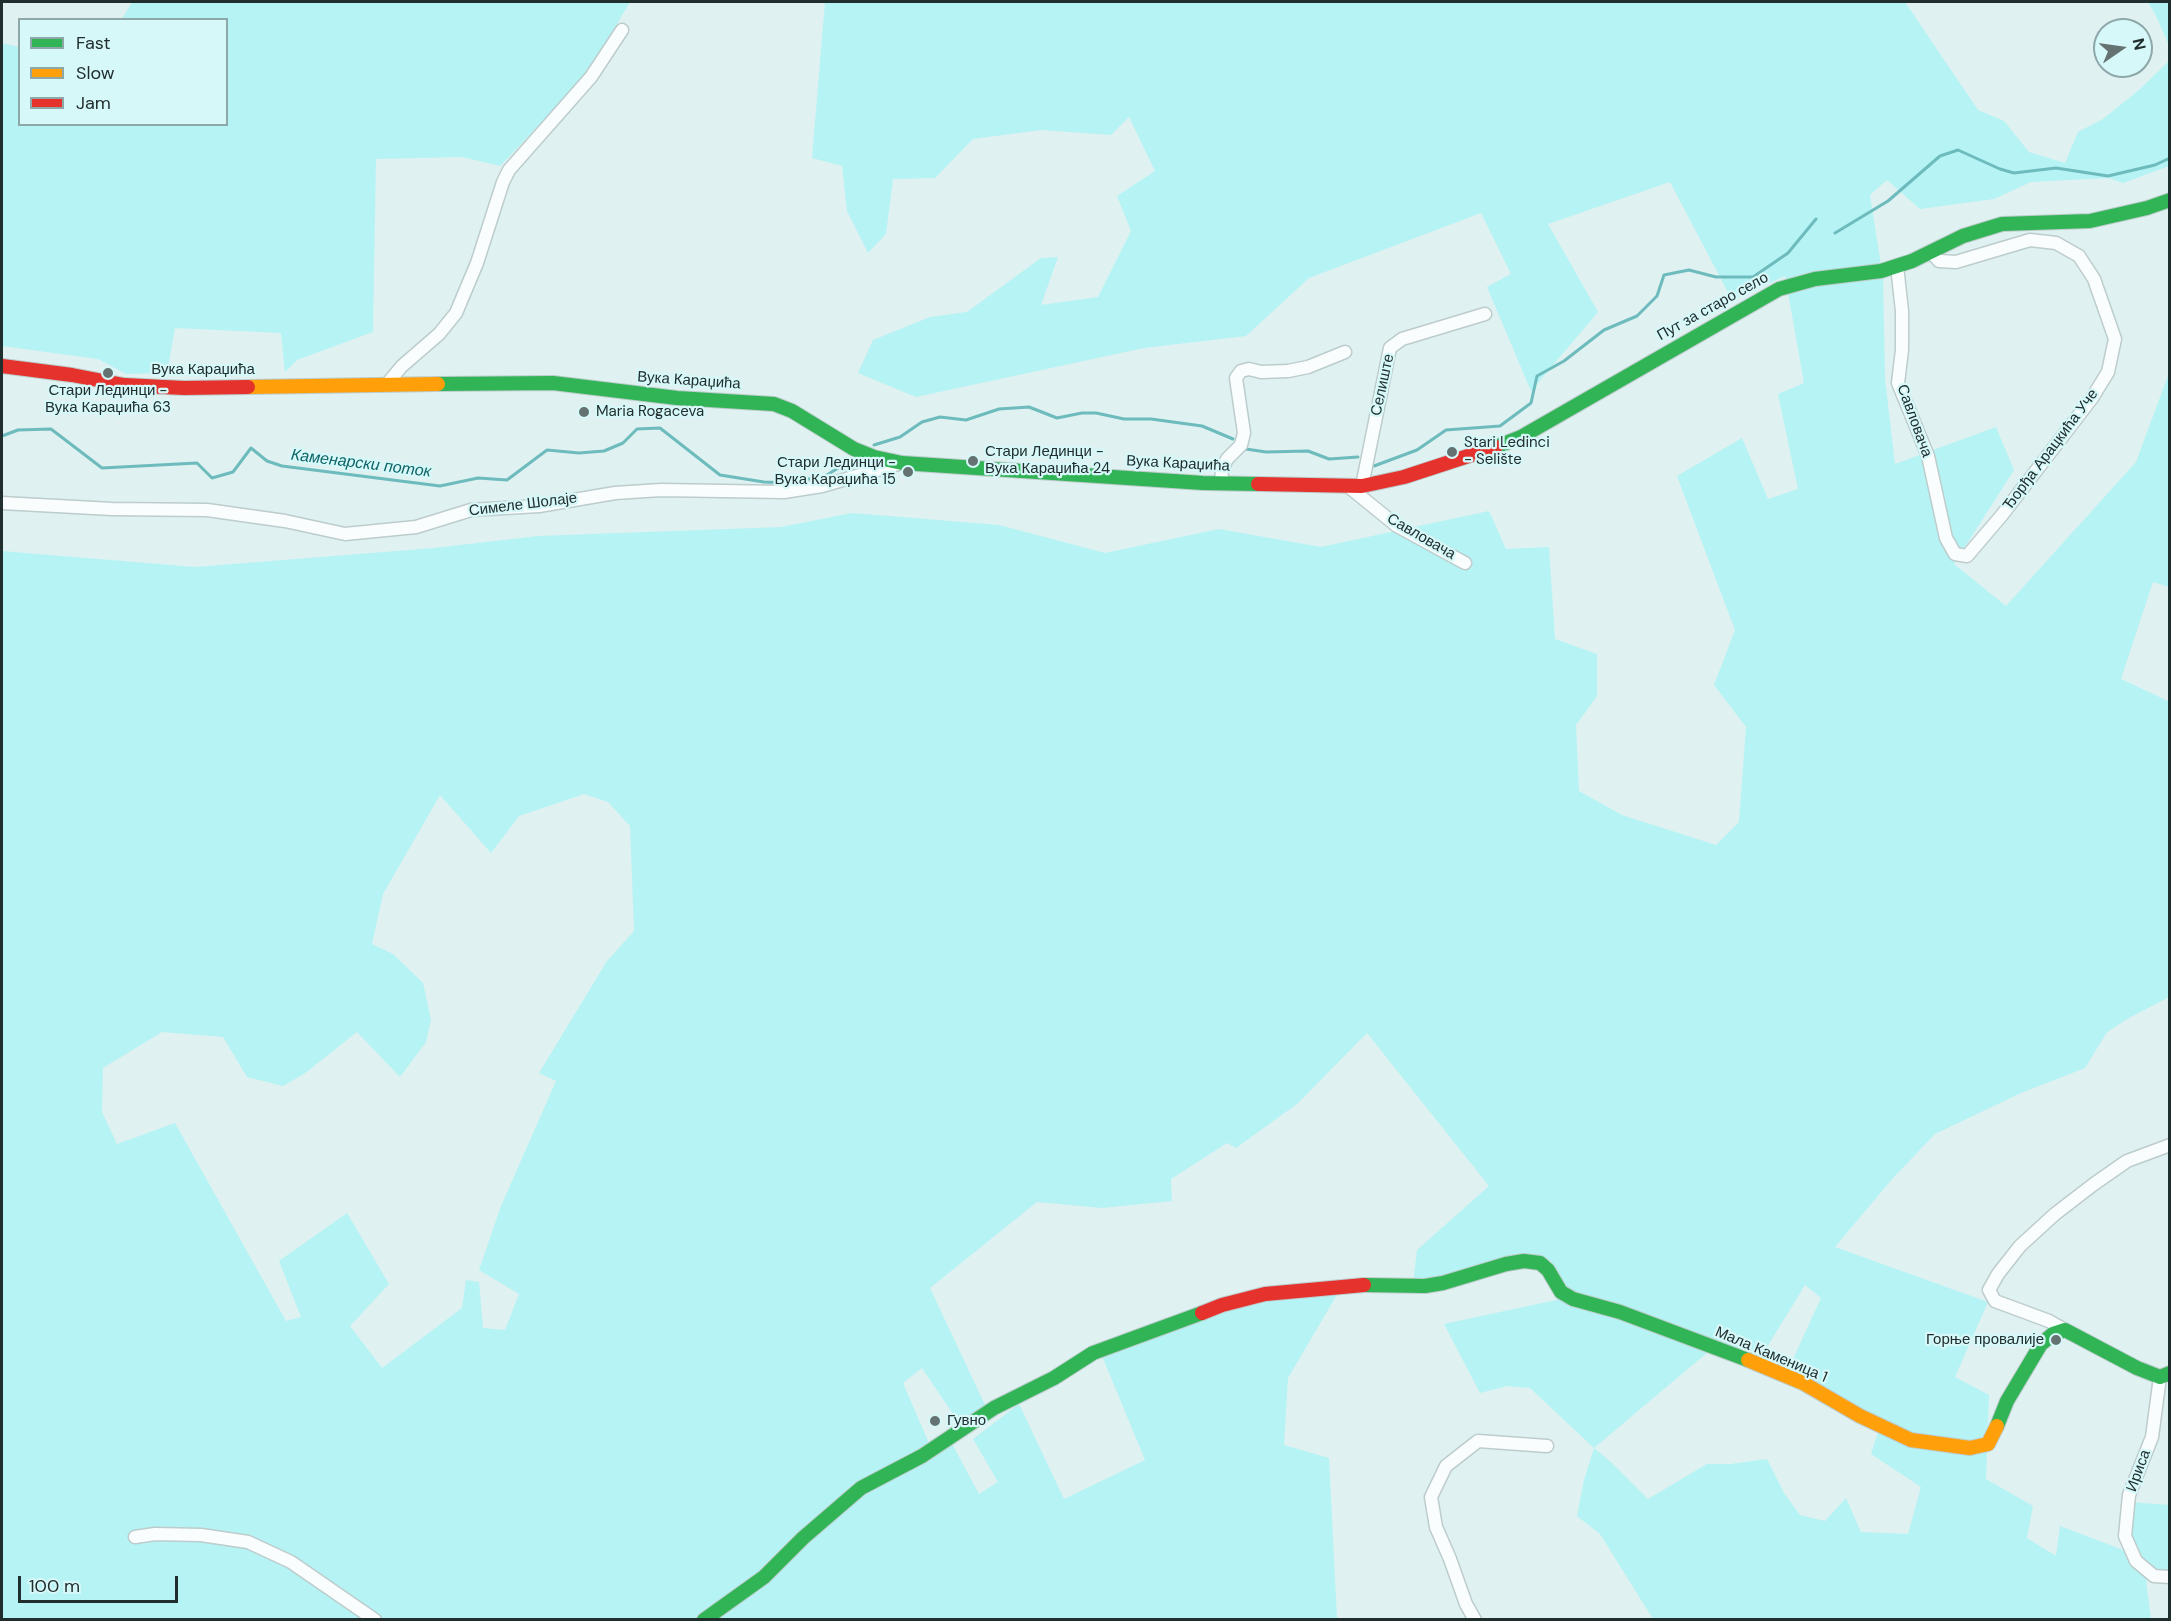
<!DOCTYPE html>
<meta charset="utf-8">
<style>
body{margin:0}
#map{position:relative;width:2171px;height:1621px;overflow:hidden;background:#dff1f1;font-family:"DM Sans",sans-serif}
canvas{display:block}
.frame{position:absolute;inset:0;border:3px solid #212e2e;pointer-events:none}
.legend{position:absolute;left:18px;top:18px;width:210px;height:108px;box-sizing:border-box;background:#d7f8f9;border:2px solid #8ea7a8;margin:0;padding:8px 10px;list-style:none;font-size:18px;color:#212e2e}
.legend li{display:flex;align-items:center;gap:12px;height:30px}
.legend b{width:30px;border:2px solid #8ea7a8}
.north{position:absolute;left:2093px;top:18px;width:60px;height:60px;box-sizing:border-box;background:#d7f8f9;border:2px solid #8ea7a8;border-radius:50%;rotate:77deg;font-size:16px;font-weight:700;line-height:24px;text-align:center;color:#212e2e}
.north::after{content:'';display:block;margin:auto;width:21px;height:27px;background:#647272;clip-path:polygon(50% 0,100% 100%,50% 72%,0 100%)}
.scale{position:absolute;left:18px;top:1576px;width:160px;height:27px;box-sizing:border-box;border:3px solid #212e2e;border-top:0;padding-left:8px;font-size:18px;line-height:21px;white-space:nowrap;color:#212e2e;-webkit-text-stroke:4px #d7f8f9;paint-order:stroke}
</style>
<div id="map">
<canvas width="2171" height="1621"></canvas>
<div class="frame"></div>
<ul class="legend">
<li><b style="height:8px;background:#30b455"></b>Fast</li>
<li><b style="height:8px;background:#ff9f0a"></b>Slow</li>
<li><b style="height:8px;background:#e5322d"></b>Jam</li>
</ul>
<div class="north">N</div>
<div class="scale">100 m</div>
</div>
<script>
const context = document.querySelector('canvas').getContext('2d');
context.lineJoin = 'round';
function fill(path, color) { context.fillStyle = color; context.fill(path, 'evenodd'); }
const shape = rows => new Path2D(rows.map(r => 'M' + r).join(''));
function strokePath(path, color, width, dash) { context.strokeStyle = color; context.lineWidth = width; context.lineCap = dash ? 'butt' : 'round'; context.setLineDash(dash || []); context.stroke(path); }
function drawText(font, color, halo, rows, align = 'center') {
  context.font = font + ' "DM Sans",sans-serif'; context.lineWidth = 4.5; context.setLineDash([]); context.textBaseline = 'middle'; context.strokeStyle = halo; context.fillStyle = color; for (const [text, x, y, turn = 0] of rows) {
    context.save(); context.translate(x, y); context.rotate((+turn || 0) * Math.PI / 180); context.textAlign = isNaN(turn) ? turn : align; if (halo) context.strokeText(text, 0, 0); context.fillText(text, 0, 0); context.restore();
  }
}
fill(shape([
 [132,2,630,2,587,75,500,166,462,157,376,159,373,332,297,360,285,372,281,333,175,328,167,373,126,374,98,359,2,346,2,43,19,47,20,124,226,124,226,20,122,19],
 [825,2,1905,2,1978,110,2004,121,2029,152,2065,163,2078,132,2103,119,2139,90,2169,61,2169,166,2123,183,2108,178,2031,182,1994,199,1920,209,1887,180,1870,195,1883,278,1885,379,1895,464,1996,427,2014,470,1954,564,2006,606,2136,462,2169,373,2169,587,2153,582,2121,679,2168,701,2169,697,2169,997,2129,1018,2107,1032,2085,1068,2021,1093,1935,1134,1893,1178,1835,1247,1988,1302,1955,1377,1989,1395,1986,1479,2033,1506,2027,1538,2056,1556,2060,1526,2126,1551,2129,1502,2169,1505,2169,1575,2146,1580,2151,1619,1653,1619,1600,1534,1577,1516,1584,1480,1594,1448,1530,1388,1507,1386,1480,1393,1444,1324,1570,1297,1551,1261,1413,1284,1417,1250,1489,1186,1367,1033,1297,1104,1236,1148,1227,1143,1171,1179,1172,1201,1102,1208,1037,1202,930,1288,985,1405,959,1423,922,1368,903,1383,934,1455,951,1442,979,1494,998,1482,973,1439,1019,1404,1064,1499,1145,1460,1100,1351,1263,1288,1345,1281,1288,1378,1284,1445,1329,1458,1337,1619,2,1619,2,551,195,567,434,548,538,536,781,527,852,513,999,525,1105,553,1219,529,1321,547,1489,511,1506,549,1549,547,1555,639,1597,654,1597,696,1576,725,1579,791,1622,815,1716,845,1739,822,1746,727,1714,685,1735,630,1677,476,1742,438,1768,499,1798,489,1778,394,1804,383,1785,276,1732,300,1670,182,1548,224,1598,312,1531,391,1487,287,1511,274,1481,213,1309,278,1246,336,1144,348,916,397,858,373,873,340,930,317,967,312,1041,258,1058,257,1041,305,1098,297,1131,231,1117,196,1155,171,1129,117,1111,135,1041,130,973,139,935,178,893,179,886,234,868,253,847,211,842,166,812,158],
 [584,794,608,802,630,826,634,931,607,961,539,1073,556,1081,501,1206,479,1270,519,1294,505,1330,483,1328,479,1282,466,1280,462,1308,382,1368,350,1326,389,1284,347,1213,279,1261,301,1317,286,1321,175,1123,117,1144,102,1112,103,1068,162,1032,223,1037,247,1077,283,1086,304,1074,357,1032,400,1077,426,1042,431,1020,423,983,393,954,372,944,383,894,440,795,491,853,519,816],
 [1805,1285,1821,1298,1788,1370,1881,1423,1871,1454,1921,1487,1908,1534,1861,1532,1846,1498,1825,1521,1800,1515,1784,1493,1767,1459,1731,1464,1707,1464,1648,1499,1612,1463,1594,1448,1714,1347,1764,1352],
 [2148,2,2169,2,2169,45,2155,14]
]), '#b6f3f4');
strokePath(shape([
 [1835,233,1888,201,1940,156,1958,150,2000,169,2014,173,2056,168,2108,176,2155,165,2170,158],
 [2,436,18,430,51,429,102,468,197,463,212,478,233,472,251,448,267,461,282,466,440,486,478,478,507,480,547,450,579,453,604,451,623,443,637,429,660,428,720,475,764,482,791,483,827,475,838,468,861,460],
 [874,445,900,437,922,422,940,417,966,420,999,409,1029,407,1057,418,1082,413,1096,413,1124,419,1151,419,1202,426,1233,439],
 [1246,449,1266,452,1308,451,1329,459,1358,457],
 [1374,466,1417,450,1446,430,1500,426,1531,403,1537,376,1564,361,1604,330,1637,316,1657,296,1664,275,1689,270,1716,277,1753,277,1788,253,1816,219]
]), '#6dbbbd', 3);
const street = shape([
 [1897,266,1902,311,1902,350,1898,383,1928,456,1946,538,1955,554,1967,556,2002,515,2092,398,2108,372,2115,339,2094,279,2079,256,2056,243,2030,240,1956,262,1939,261,1931,252],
 [387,384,402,366,439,334,456,313,477,263,503,182,509,170,591,77,622,30],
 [1221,483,1222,470,1227,459,1241,445,1244,433,1236,378,1241,371,1249,369,1261,372,1288,371,1308,367,1345,352],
 [1362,486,1390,348,1402,339,1485,314],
 [1349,487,1397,526,1465,563],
 [2,503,112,509,207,510,285,521,345,534,416,527,471,510,539,506,615,493,661,490,784,492,822,486,898,464],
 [2065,1330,2049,1321,1995,1301,1989,1290,1998,1274,2020,1246,2055,1214,2094,1184,2127,1161,2170,1145],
 [2160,1377,2152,1437,2129,1495,2125,1536,2136,1561,2154,1576,2170,1577],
 [135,1537,155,1534,201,1535,248,1542,291,1562,375,1620],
 [1475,1620,1466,1604,1450,1559,1436,1527,1431,1497,1446,1466,1478,1441,1547,1446]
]);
const fast = shape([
 [438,384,553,383,677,398,774,404,792,411,854,449,874,457,902,463,1203,483,1258,484],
 [1496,447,1521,437,1779,289,1815,279,1881,271,1912,261,1963,236,2002,224,2090,221,2147,208,2170,200],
 [1364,1285,1425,1286,1443,1283,1506,1264,1524,1261,1540,1263,1548,1270,1561,1292,1573,1299,1620,1312,1748,1360],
 [1997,1426,2007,1401,2041,1344,2053,1334,2065,1330,2137,1368,2160,1377,2170,1373],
 [704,1620,764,1577,803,1538,861,1488,922,1456,994,1408,1054,1378,1093,1353,1202,1313]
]);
const slow = shape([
 [248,387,438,384],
 [1748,1360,1803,1383,1860,1416,1911,1440,1970,1448,1988,1444,1997,1426]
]);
const jam = shape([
 [2,366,72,375,124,385,184,388,248,387],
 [1258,484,1362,486,1404,477,1496,447],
 [1202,1313,1222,1305,1265,1294,1364,1285]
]);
strokePath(street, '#bdcccc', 15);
strokePath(fast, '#bdcccc', 16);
strokePath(slow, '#bdcccc', 16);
strokePath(jam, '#bdcccc', 16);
strokePath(street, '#fafdfd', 12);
strokePath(fast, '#30b455', 14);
strokePath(slow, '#ff9f0a', 14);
strokePath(jam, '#e5322d', 14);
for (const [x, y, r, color] of [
 [108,373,6,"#647272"],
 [584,412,6,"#647272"],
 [1452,452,6,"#647272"],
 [973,461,6,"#647272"],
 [908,472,6,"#647272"],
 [2056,1340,6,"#647272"],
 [935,1421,6,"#647272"]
]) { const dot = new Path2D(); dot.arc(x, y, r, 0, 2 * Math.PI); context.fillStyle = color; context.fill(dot); strokePath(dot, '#d7f8f9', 2); }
drawText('15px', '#212e2e', '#d7f8f9', [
 ["Пут за старо село",1713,307,-29],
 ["Вука Караџића",203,370],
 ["Вука Караџића",689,381,4],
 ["Селиште",1383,385,-78],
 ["Савловача",1914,421,70],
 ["Ђорђа Арацкића Уче",2051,450,-53],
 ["Вука Караџића",1178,464,3],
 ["Симеле Шолаје",523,505,-7],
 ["Савловача",1421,537,30],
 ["Мала Каменица 1",1771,1355,23],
 ["Ириса",2139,1471,-70]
]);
drawText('15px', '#212e2e', '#d7f8f9', [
 ["Стари Лединци -",108,391,"center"],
 ["Вука Караџића 63",108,408,"center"],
 ["Maria Rogaceva",596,412],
 ["Stari Ledinci",1464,443],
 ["- Selište",1464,460],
 ["Стари Лединци -",985,452],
 ["Вука Караџића 24",985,469],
 ["Стари Лединци -",896,463,"right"],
 ["Вука Караџића 15",896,480,"right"],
 ["Горње провалије",2044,1340,"right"],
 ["Гувно",947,1421]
], 'left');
drawText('italic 16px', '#0d6466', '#d7f8f9', [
 ["Каменарски поток",361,464,7]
]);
</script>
